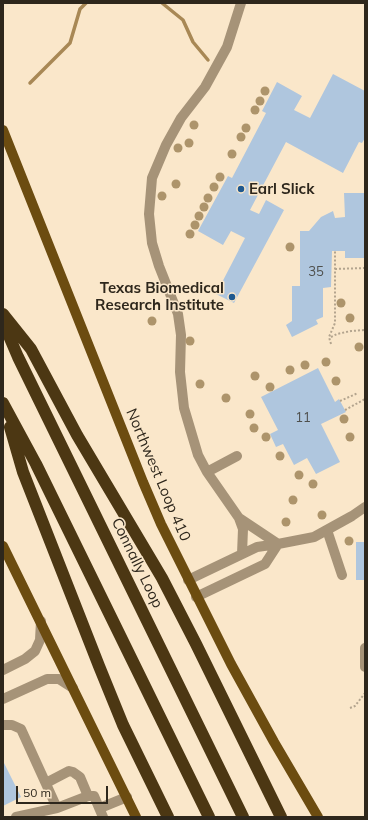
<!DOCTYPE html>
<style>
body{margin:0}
#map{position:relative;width:368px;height:820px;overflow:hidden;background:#fae7ca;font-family:Mulish,sans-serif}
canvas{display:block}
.frame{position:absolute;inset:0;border:4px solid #2e271c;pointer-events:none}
.scale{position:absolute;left:16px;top:786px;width:92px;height:18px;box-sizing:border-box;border:2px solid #2e271c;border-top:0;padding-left:5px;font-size:12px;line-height:14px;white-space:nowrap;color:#2e271c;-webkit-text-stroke:3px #fae7ca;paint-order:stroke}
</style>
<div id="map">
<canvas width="368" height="820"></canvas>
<div class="frame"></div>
<div class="scale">50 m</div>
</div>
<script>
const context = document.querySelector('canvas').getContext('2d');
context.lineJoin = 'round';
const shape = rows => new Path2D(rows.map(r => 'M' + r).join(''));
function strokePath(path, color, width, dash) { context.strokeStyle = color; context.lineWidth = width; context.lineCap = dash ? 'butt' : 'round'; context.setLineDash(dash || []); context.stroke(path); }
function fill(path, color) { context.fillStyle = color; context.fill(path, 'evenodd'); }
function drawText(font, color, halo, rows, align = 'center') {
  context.font = font + ' Mulish,sans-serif'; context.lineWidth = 3; context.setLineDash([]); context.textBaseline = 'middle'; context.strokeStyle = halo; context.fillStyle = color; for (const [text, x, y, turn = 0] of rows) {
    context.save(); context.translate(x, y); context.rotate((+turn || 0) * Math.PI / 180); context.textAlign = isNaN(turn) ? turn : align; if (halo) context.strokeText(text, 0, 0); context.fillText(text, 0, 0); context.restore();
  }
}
strokePath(shape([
 [162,3,183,20,193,42,208,60],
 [30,83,70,43,80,9,86,3]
]), '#a88855', 3.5);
fill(shape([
 [333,74,365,91,365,138,362,143,359,142,343,173,286,142,250,210,259,214,266,200,284,210,234,303,216,294,245,238,231,231,223,245,198,231,228,176,232,178,266,113,262,111,277,82,302,96,294,110,310,118],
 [344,193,365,193,365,258,345,258,345,251,332,251,331,287,323,288,323,317,316,320,318,324,292,337,286,325,292,321,292,286,300,286,300,231,309,231,321,217,333,211,335,218,345,217],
 [318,368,335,402,339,399,346,412,321,424,340,462,316,474,307,458,294,465,283,444,276,447,270,434,278,430,261,397],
 [356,542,365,542,365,580,356,580],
 [3,761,21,797,3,806]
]), '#afc6de');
strokePath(shape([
 [335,269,365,268],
 [331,337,337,334,351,331,365,330],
 [331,344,329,337,335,323,335,251],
 [340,401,358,393],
 [345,410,365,399],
 [350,708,355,706,365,693]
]), '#b3a48e', 2, [2, 2]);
strokePath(shape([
 [241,3,227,47,205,87,181,118,166,145,152,178,149,214,152,243,159,266,178,314,181,335,180,372,184,408,198,455,207,472,239,518,278,544,314,537,352,516,365,507],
 [207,472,237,456],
 [239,518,243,529,242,554],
 [327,530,342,575],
 [188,580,257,547,278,544,265,564,196,597],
 [365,648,365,667],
 [3,670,25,659,35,651,40,640,41,621],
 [3,699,47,679,59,679,73,688],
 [3,725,12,725,21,729,57,808,88,796,94,796,103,817],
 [46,783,69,771,73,772,80,777,88,796],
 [100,808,127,797],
 [16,817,57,808]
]), '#a69378', 10);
strokePath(shape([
 [3,130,143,482,161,524,231,664,274,742,318,817],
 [3,546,136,817]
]), '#6c4c10', 10);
strokePath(shape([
 [3,314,31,349,77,435,162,578,196,644,281,817],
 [3,322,18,357,243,817],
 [3,403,36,464,209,817],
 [10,427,23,472,99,666,123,725,168,817]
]), '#4c3713', 12);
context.fillStyle = '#ad946b';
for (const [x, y] of [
 [265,91],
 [260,101],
 [255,110],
 [194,125],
 [246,128],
 [241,137],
 [189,143],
 [178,148],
 [232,154],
 [220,177],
 [176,184],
 [214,187],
 [162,196],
 [208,198],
 [204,207],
 [199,216],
 [195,225],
 [190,234],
 [290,247],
 [341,303],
 [350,318],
 [152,321],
 [190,341],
 [359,347],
 [326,362],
 [305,365],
 [290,370],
 [255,376],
 [336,381],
 [200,384],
 [270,387],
 [226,398],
 [250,414],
 [344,419],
 [254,428],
 [266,437],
 [350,437],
 [280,456],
 [299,475],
 [313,484],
 [293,500],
 [322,515],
 [286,522],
 [349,541]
]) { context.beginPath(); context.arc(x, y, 4.5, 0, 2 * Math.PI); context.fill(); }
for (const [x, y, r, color] of [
 [241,189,4,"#1e588f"],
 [232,297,4,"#1e588f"]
]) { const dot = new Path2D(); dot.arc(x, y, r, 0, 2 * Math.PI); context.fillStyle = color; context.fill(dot); strokePath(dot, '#fae7ca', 1.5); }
drawText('13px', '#4e4f4c', null, [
 ["35",316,272],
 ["11",303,418]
]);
drawText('bold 15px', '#2e271c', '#fae7ca', [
 ["Earl Slick",249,189],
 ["Texas Biomedical",224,288,"right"],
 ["Research Institute",224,305,"right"]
], 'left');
drawText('15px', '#2e271c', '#fae7ca', [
 ["Northwest Loop 410",158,475,67],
 ["Connally Loop",137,563,64]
]);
</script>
